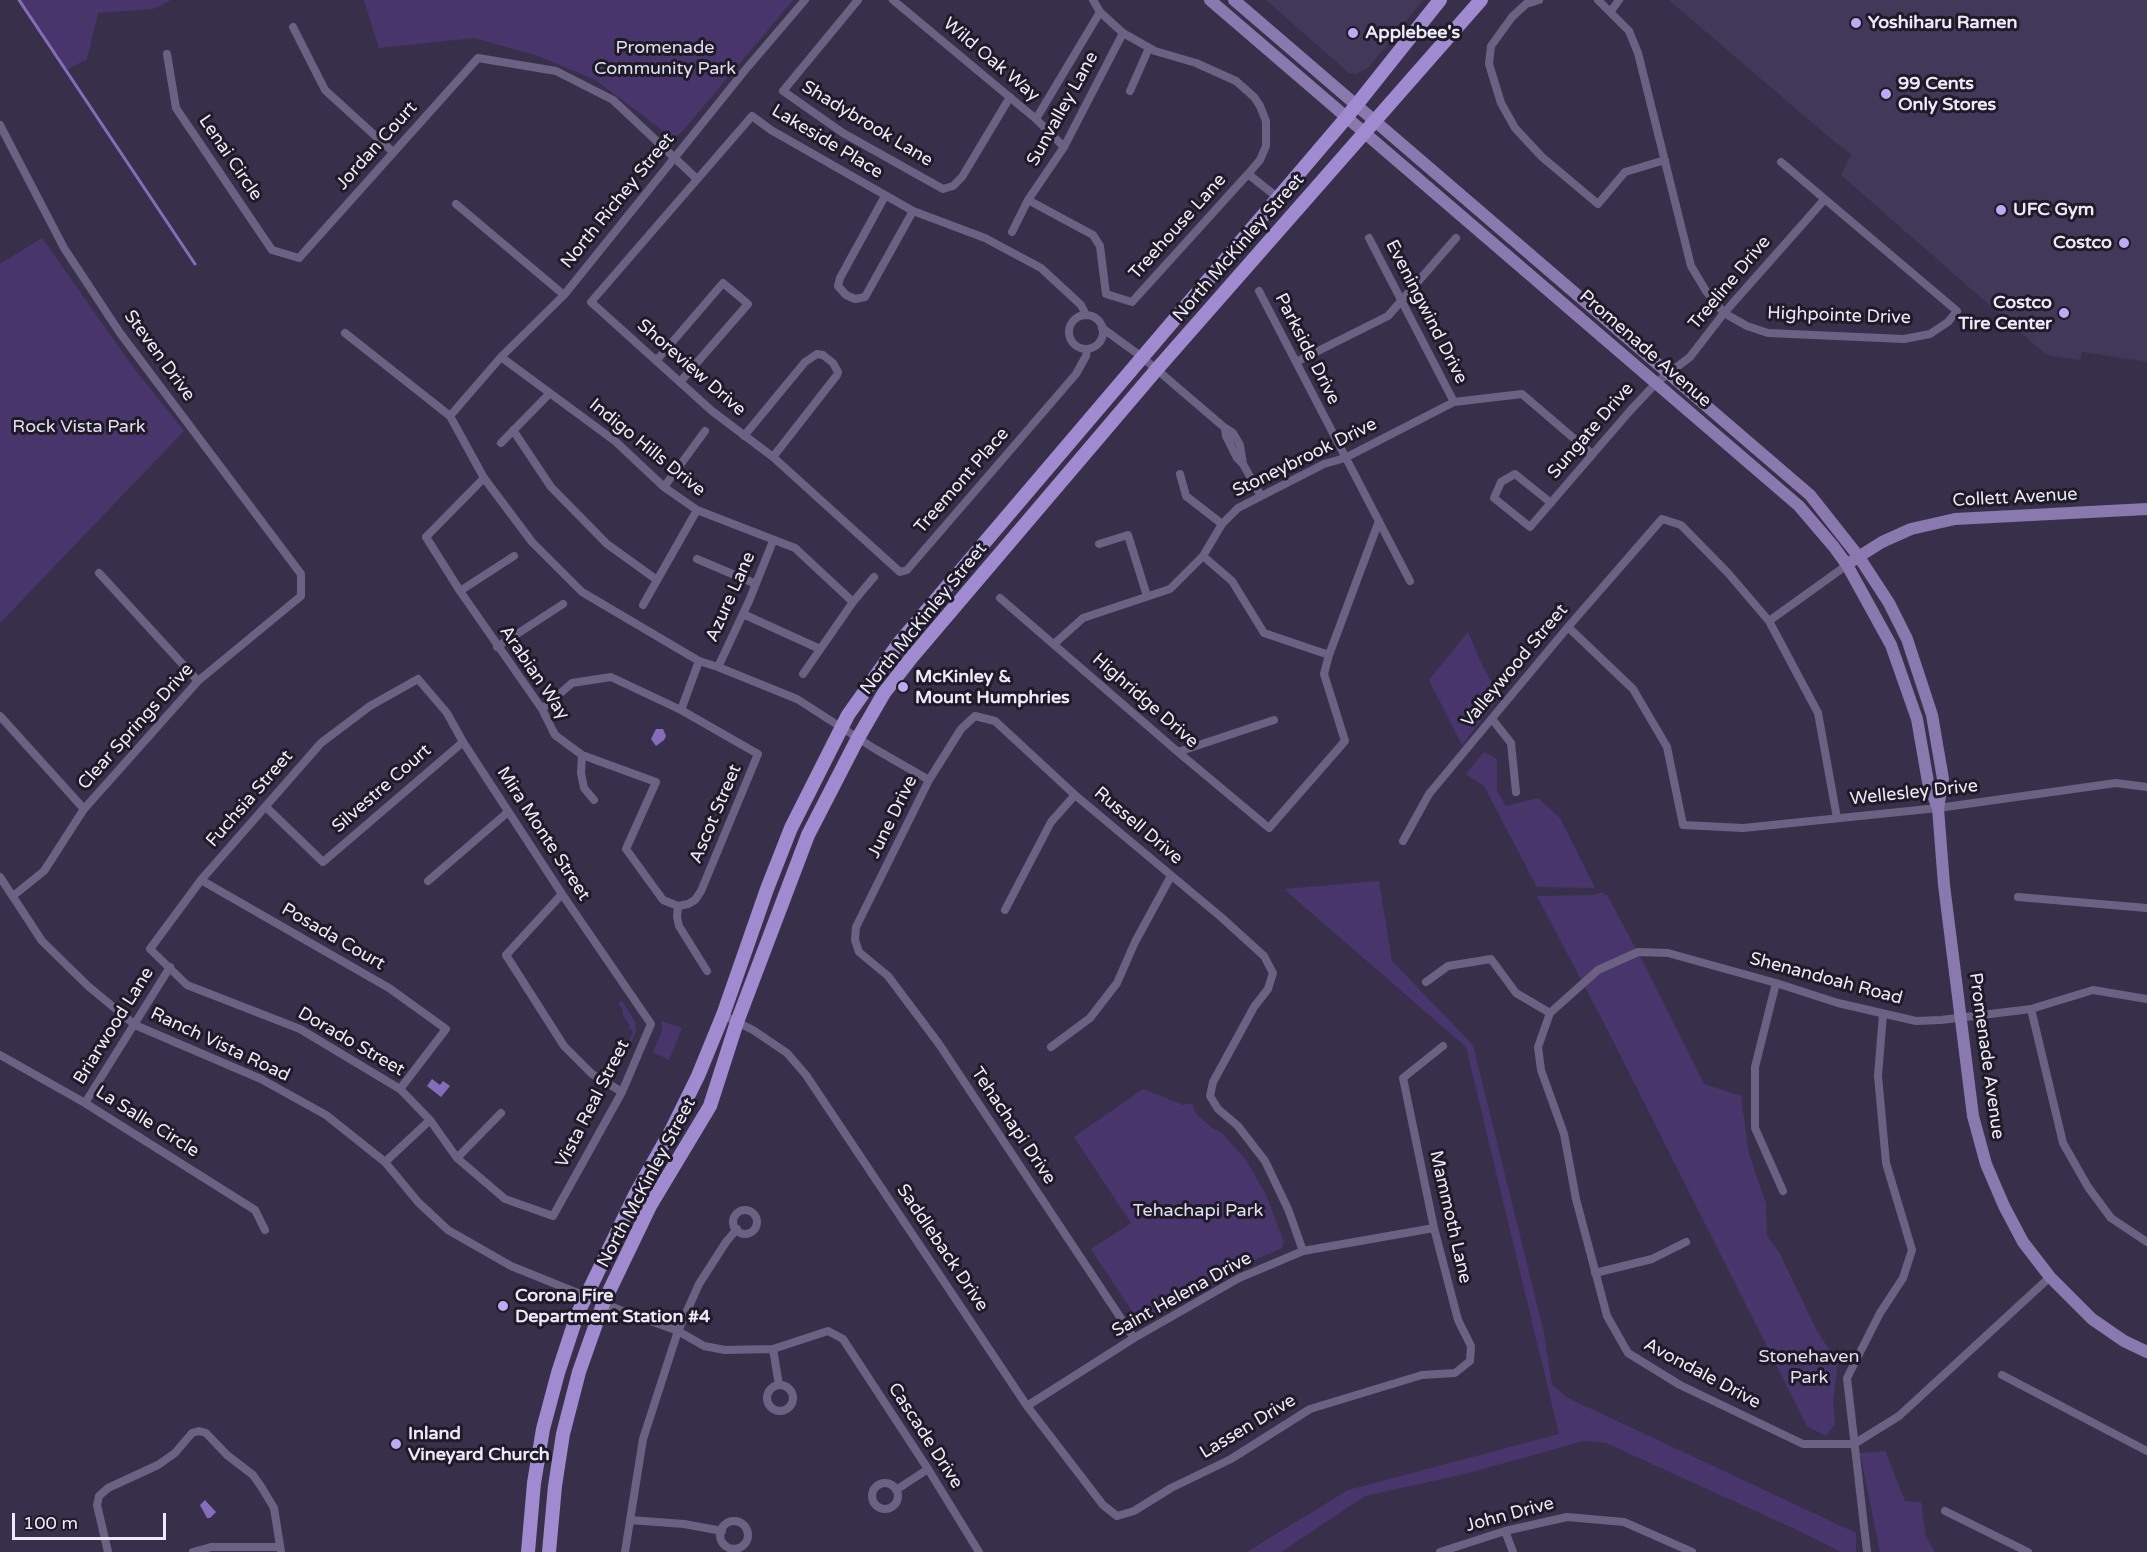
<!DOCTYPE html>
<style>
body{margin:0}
#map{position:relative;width:2147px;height:1552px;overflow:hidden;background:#38304b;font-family:"Varela Round",sans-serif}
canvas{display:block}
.scale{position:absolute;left:12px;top:1513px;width:154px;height:27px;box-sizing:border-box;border:3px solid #ede9fa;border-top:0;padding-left:8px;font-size:18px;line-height:21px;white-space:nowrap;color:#ede9fa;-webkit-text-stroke:4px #1e1b27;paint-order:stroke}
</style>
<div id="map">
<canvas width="2147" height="1552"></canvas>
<div class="scale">100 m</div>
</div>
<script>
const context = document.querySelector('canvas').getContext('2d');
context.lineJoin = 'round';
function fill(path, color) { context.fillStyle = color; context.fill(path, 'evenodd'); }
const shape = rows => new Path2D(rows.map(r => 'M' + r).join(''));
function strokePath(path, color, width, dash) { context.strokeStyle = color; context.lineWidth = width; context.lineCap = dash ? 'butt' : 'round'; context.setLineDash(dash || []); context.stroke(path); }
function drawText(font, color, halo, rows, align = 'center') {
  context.font = font + ' "Varela Round",sans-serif'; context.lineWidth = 6; context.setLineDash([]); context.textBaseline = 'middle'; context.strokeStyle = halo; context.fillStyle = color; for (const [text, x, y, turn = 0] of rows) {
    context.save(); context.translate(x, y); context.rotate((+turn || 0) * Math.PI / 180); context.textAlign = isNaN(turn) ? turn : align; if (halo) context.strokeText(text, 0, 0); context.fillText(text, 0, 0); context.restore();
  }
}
fill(shape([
 [1266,0,1423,0,1369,67,1356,74,1349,73],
 [1669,0,2147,0,2147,362,2082,352,2080,360,2052,356,2042,351,1841,175,1851,154,1836,143]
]), '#423859');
fill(shape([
 [19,0,171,0,153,9,98,13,87,59,66,70],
 [364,0,793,0,681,133,673,138,594,79,535,55,474,38,379,48],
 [42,238,133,367,184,431,0,623,0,264],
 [1468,632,1484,669,1500,696,1462,745,1429,680],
 [1484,752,1497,759,1497,791,1506,806,1538,798,1560,818,1595,888,1537,887,1484,786,1466,774],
 [1379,881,1392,961,1473,1045,1544,1333,1552,1385,1568,1398,1856,1533,1856,1552,1841,1552,1795,1529,1606,1443,1584,1441,1464,1474,1365,1496,1281,1552,1247,1552,1348,1490,1559,1434,1466,1047,1284,889],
 [1603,892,1603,895,1607,895,1645,966,1704,1084,1741,1096,1749,1154,1766,1204,1767,1236,1780,1254,1817,1331,1838,1363,1833,1400,1835,1424,1826,1436,1807,1426,1605,1025,1537,896,1595,895],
 [622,1001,635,1021,636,1031,632,1042,629,1041,633,1031,629,1028,630,1026,623,1015,622,1008,618,1003],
 [661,1021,682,1028,669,1060,653,1052,662,1031],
 [1143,1089,1183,1105,1192,1103,1195,1113,1212,1128,1223,1134,1246,1160,1266,1195,1284,1242,1282,1248,1239,1267,1144,1320,1137,1319,1091,1249,1131,1223,1074,1137],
 [1885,1451,1905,1501,1921,1502,1926,1537,1935,1552,1880,1552,1860,1453]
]), '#48356c');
fill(shape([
 [656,729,663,729,666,736,664,740,656,746,651,739],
 [432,1079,440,1085,443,1081,450,1086,441,1097,427,1086],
 [205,1500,216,1512,210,1518,207,1518,200,1505]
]), '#866dbb');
strokePath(shape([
 [19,0,195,264]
]), '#866dbb', 3);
strokePath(shape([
 [858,0,783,91,843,133,943,189,953,186,962,177,1010,97],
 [893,0,1036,119,1064,147],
 [1539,0,1526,4,1512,17,1491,46,1489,64,1501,103,1515,128,1542,157,1598,204,1625,172,1665,160],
 [1598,0,1629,31,1638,53,1691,266,1706,291,1724,313,1747,326,1768,333,1904,339,1930,334,1948,322,1957,311,1781,162],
 [1611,11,1619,0],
 [293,27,325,90,393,152],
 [167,54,176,108,272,250,299,258,478,58,556,71,613,100,697,179],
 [1130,91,1149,48],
 [1036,119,1100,12],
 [0,125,64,248,120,333,301,574,301,596,198,681,84,809,44,871,13,896],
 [1248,174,1277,197],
 [885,196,840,278,838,286,846,295,855,299,865,297,913,211],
 [1028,200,1093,235,1100,246,1106,294,1132,302,1248,174,1260,160,1266,146,1266,121,1260,106,1254,97,1236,81,1196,63,1155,51,1123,33,1100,12,1093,0],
 [456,204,564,295],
 [1012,232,1028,200,1064,147,1123,33],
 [1369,238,1454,402],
 [1259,291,1410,581],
 [1086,315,1081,305,1041,268,985,238,913,211,771,130,752,116,591,302,712,411,773,457,900,572,907,570,1076,374,1086,356,1087,349],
 '1069 332a17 17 0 1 1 34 0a17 17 0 1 1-34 0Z',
 [1102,328,1142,357,1225,428,1233,433,1240,445,1243,464],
 [345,333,450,416,484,478,532,542,582,592,699,661,718,667,797,699,875,749,929,780],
 [501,357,615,441,664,487,697,510,795,548,853,602,803,674],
 [656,361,723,283,748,304,680,382],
 [1296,362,1388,316,1456,238],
 [450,416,501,357,564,295,746,69,805,0],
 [1225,428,1226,436,1237,458,1243,464,1261,496],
 [513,430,551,487,607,544,657,580],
 [744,436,805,362,817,354,823,355,833,363,838,372,837,375,773,457],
 [501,443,550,393],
 [1180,474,1186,496,1222,524],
 [484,478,426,537,460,591,542,709,555,735,582,755,656,782,626,849,663,900,678,906,688,904,695,900,701,891,758,754,681,710,611,677,572,683,542,709],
 [664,487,705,431],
 [1551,503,1515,474,1501,482,1494,498,1530,527,1629,412,1657,382,1690,357,1724,313,1824,200],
 [1099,544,1128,535,1147,596],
 [1203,556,1232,581,1264,633,1329,655],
 [697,559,756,584],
 [99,573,198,681],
 [460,591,514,556],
 [1000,598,1178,752,1269,828,1345,741,1324,674,1329,655,1379,521],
 [853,602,874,577],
 [643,605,697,510],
 [743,614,820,649],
 [1769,621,1847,565],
 [1568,627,1633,689,1667,747,1683,825,1743,828,1938,808,2116,783,2147,787],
 [1054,644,1083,618,1170,589,1203,556,1222,524,1238,508,1324,464,1345,458,1454,402,1522,394,1592,454],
 [497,647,563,604],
 [718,667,749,601,773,541],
 [418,679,447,713,463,742,562,894,651,1024,622,1092,553,1216,505,1199,457,1158,430,1120,400,1089,300,1029,187,985,150,949,201,880,321,743,370,706,418,679],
 [681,710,699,661],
 [0,716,84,809],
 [1492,719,1511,743,1516,792],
 [1178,752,1274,720],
 [582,755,581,773,584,788,594,800],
 [266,807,323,862,463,742],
 [1403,841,1429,794,1568,627,1662,519,1681,525,1728,573,1769,621,1818,713,1837,818],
 [0,877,42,941,88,986,135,1025,261,1079,326,1115,385,1162,418,1202,448,1230,511,1266,620,1310,678,1331,704,1346,725,1350,773,1349,828,1331,843,1339,928,1469,979,1552],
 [201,880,389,988,446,1029,400,1089],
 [428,881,508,812],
 [562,894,506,955,564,1046,592,1074,622,1092],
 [2018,897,2147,908],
 [678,906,677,917,679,926,707,971],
 [1005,910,1051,822,1075,795],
 [1426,982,1448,966,1491,959,1516,993,1550,1013],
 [1776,983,1755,1067,1755,1128,1783,1191],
 [2031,1009,2063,1143,2088,1187,2111,1218,2147,1242],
 [1550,1013,1538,1047,1541,1070,1564,1134,1576,1199,1607,1316,1628,1353,1680,1385,1803,1444,1854,1444,1899,1416,2050,1277],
 [1550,1013,1598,970,1638,952,1668,953,1776,983,1838,1003,1916,1021,1941,1020,2031,1009,2093,990,2147,999],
 [723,1015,753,1030,787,1053,806,1075,1027,1406,1103,1505,1117,1516,1134,1511,1171,1488,1231,1459,1310,1409,1422,1375,1455,1373,1470,1361,1471,1346,1458,1320,1434,1228,1403,1078,1443,1046],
 [1051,1047,1090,1018,1117,983,1135,942,1171,876],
 [0,1055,85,1103,255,1210,265,1230],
 [85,1103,170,967],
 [457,1158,501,1113],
 [385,1162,430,1120],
 '733 1222a12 12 0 1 1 24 0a12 12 0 1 1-24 0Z',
 [1595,1273,1652,1259,1686,1242],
 [1134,1338,939,1044,888,976,859,952,855,940,856,927,929,780,961,729,975,716,995,721,1075,795,1221,917,1264,956,1273,973,1268,989,1254,1007,1213,1082,1210,1096,1218,1109,1238,1126,1265,1161,1288,1209,1303,1251],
 [773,1349,779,1385],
 [2002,1375,2147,1451],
 '767 1398a13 13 0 1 1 26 0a13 13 0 1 1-26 0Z',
 [1027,1406,1134,1338,1239,1278,1303,1251,1434,1228],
 '872 1496a13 13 0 1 1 26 0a13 13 0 1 1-26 0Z',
 [896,1490,928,1469],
 [1945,1511,2028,1552],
 [630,1520,684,1524,722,1531],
 '720 1535a14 14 0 1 1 28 0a14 14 0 1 1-28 0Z',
 [1505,1531,1513,1552],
 [108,1552,97,1505,99,1496,108,1488,158,1465,175,1453,192,1433,199,1431,206,1433,227,1455,253,1475,262,1488,274,1508,281,1552],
 [193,1552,211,1547,280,1547],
 [625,1552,643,1439,678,1331,699,1284,726,1242,737,1229],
 [1440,1552,1505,1531,1567,1517,1624,1522,1692,1552],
 [1867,1552,1847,1378,1880,1313,1903,1278,1912,1250,1886,1163,1878,1076,1883,1014]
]), '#6b6283', 8);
strokePath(shape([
 [1210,0,1799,506,1834,547,1847,565,1891,645,1917,719,1928,782,1937,806],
 [1234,0,1810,495,1859,557,1889,603,1907,639,1932,715,1943,779,1938,808,1944,885,1973,1116,1986,1164,2004,1206,2023,1242,2050,1277,2092,1319,2124,1341,2147,1352],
 [1852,561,1882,542,1911,529,1955,519,2147,509]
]), '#8979ae', 12);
strokePath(shape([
 [528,1552,534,1483,543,1429,558,1373,577,1315,635,1195,671,1131,698,1076,723,1015,767,889,791,828,848,715,899,643,1346,118,1440,0],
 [549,1552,555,1486,563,1434,579,1372,603,1304,650,1206,710,1106,737,1022,808,835,858,738,884,693,912,657,1157,369,1481,0]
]), '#a08bd0', 14);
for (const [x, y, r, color] of [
 [1856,23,6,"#bfa9f4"],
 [1353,33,6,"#bfa9f4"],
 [1886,94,6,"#bfa9f4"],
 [2001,210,6,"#bfa9f4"],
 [2124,243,6,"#bfa9f4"],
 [2064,313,6,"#bfa9f4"],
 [903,687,6,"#bfa9f4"],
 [503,1306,6,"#bfa9f4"],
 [396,1444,6,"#bfa9f4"]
]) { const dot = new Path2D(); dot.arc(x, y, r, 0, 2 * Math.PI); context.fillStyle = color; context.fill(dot); strokePath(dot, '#1e1b27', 2); }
drawText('bold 18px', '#ede9fa', '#1e1b27', [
 ["Yoshiharu Ramen",1868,23],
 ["Applebee's",1365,33],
 ["99 Cents",1898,84],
 ["Only Stores",1898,105],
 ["UFC Gym",2013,210],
 ["Costco",2112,243,"right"],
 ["Costco",2052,303,"right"],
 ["Tire Center",2052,324,"right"],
 ["McKinley &",915,677],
 ["Mount Humphries",915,698],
 ["Corona Fire",515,1296],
 ["Department Station #4",515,1317],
 ["Inland",408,1434],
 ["Vineyard Church",408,1455]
], 'left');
drawText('18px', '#e3ddf3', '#1e1b27', [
 ["Promenade",665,48],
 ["Community Park",665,69],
 ["Rock Vista Park",79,427],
 ["Tehachapi Park",1198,1211],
 ["Stonehaven",1809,1357],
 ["Park",1809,1378]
]);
drawText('18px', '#ede9fa', '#1e1b27', [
 ["Wild Oak Way",991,60,40],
 ["Sunvalley Lane",1063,109,-61],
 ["Shadybrook Lane",867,124,31],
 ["Lakeside Place",827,142,31],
 ["Jordan Court",377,146,-48],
 ["Lenai Circle",230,158,56],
 ["North Richey Street",618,201,-51],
 ["Treehouse Lane",1178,227,-48],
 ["North McKinley Street",1239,248,-49],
 ["Treeline Drive",1730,283,-50],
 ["Eveningwind Drive",1426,312,63],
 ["Highpointe Drive",1839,316,2],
 ["Parkside Drive",1307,349,63],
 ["Promenade Avenue",1645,349,41],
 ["Steven Drive",159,356,54],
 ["Shoreview Drive",691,368,41],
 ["Sungate Drive",1591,431,-49],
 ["Indigo Hills Drive",647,448,39],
 ["Stoneybrook Drive",1305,458,-26],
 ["Treemont Place",962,481,-49],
 ["Collett Avenue",2015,498,-3],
 ["Azure Lane",731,597,-66],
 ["North McKinley Street",924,619,-51],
 ["Valleywood Street",1515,666,-50],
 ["Arabian Way",534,673,56],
 ["Highridge Drive",1145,701,41],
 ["Clear Springs Drive",136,727,-48],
 ["Silvestre Court",382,789,-41],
 ["Wellesley Drive",1914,793,-6],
 ["Fuchsia Street",250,799,-49],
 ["Ascot Street",716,814,-67],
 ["June Drive",893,817,-64],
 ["Russell Drive",1138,826,40],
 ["Mira Monte Street",543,834,57],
 ["Posada Court",333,937,30],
 ["Shenandoah Road",1826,979,15],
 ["Briarwood Lane",114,1026,-58],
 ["Dorado Street",351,1042,30],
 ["Ranch Vista Road",220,1045,25],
 ["Promenade Avenue",1986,1056,82],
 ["Vista Real Street",593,1104,-63],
 ["La Salle Circle",147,1122,32],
 ["Tehachapi Drive",1013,1126,56],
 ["North McKinley Street",647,1183,-62],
 ["Mammoth Lane",1450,1217,77],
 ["Saddleback Drive",942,1248,56],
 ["Saint Helena Drive",1182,1295,-29],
 ["Avondale Drive",1702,1374,28],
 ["Lassen Drive",1248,1427,-31],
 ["Cascade Drive",925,1436,57],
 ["John Drive",1510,1515,-15]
]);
</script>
